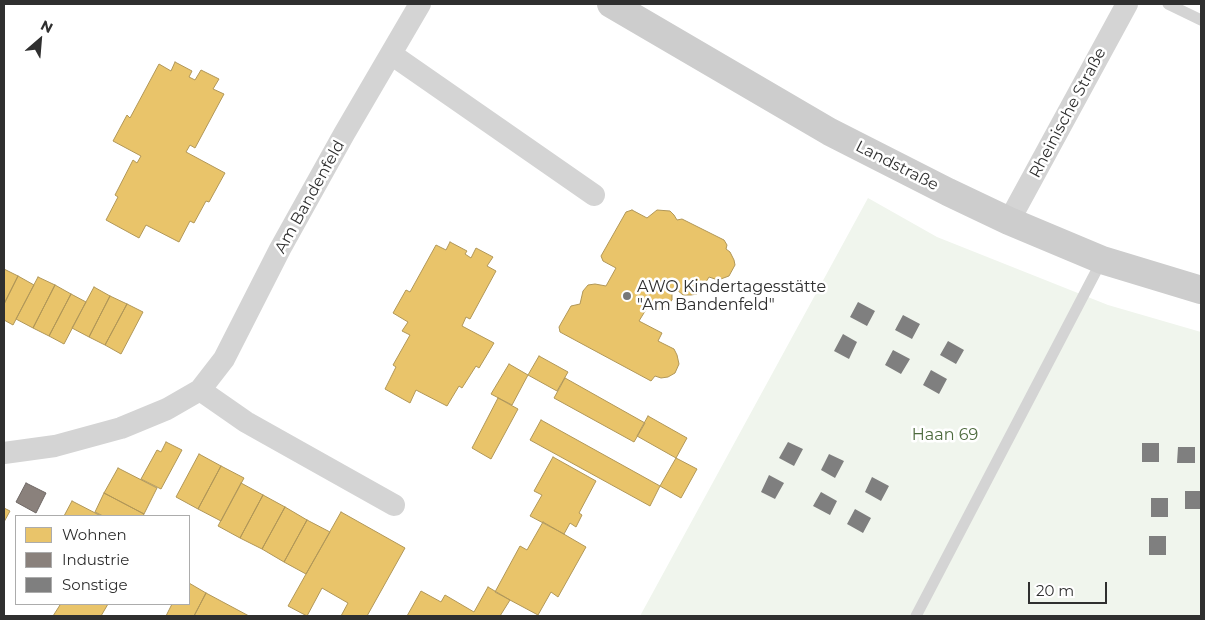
<!DOCTYPE html>
<meta charset="utf-8">
<style>
body{margin:0}
#map{position:relative;width:1205px;height:620px;overflow:hidden;background:#fff;font-family:Montserrat,sans-serif}
canvas{display:block}
.frame{position:absolute;inset:0;border:5px solid #2f2f2f;pointer-events:none}
.legend{position:absolute;left:15px;top:515px;width:175px;height:90px;box-sizing:border-box;background:#fff;border:1px solid #acacac;margin:0;padding:6px 9px;list-style:none;font-size:15px;color:#2f2f2f}
.legend li{display:flex;align-items:center;gap:10px;height:25px}
.legend b{width:25px;border:1px solid #acacac}
.north{position:absolute;left:15px;top:15px;width:50px;height:50px;-webkit-text-stroke:4px #fff;paint-order:stroke;rotate:27deg;font-size:14px;font-weight:700;line-height:20px;text-align:center;color:#2f2f2f}
.north::after{content:'';display:block;margin:auto;width:18px;height:22px;background:#2f2f2f;clip-path:polygon(50% 0,100% 100%,50% 72%,0 100%)}
.scale{position:absolute;left:1028px;top:582px;width:79px;height:22px;box-sizing:border-box;border:2px solid #2f2f2f;border-top:0;padding-left:6px;font-size:15px;line-height:18px;white-space:nowrap;color:#2f2f2f;-webkit-text-stroke:4px #fff;paint-order:stroke}
</style>
<div id="map">
<canvas width="1205" height="620"></canvas>
<div class="frame"></div>
<ul class="legend">
<li><b style="height:14px;background:#e9c46a"></b>Wohnen</li>
<li><b style="height:14px;background:#8a817c"></b>Industrie</li>
<li><b style="height:14px;background:#7f7f7f"></b>Sonstige</li>
</ul>
<div class="north">N</div>
<div class="scale">20 m</div>
</div>
<script>
const context = document.querySelector('canvas').getContext('2d');
context.lineJoin = 'round';
function fill(path, color) { context.fillStyle = color; context.fill(path, 'evenodd'); }
const shape = rows => new Path2D(rows.map(r => 'M' + r).join(''));
function strokePath(path, color, width, dash) { context.strokeStyle = color; context.lineWidth = width; context.lineCap = dash ? 'butt' : 'round'; context.setLineDash(dash || []); context.stroke(path); }
function drawText(font, color, halo, rows, align = 'center') {
  context.font = font + ' Montserrat,sans-serif'; context.lineWidth = 5; context.setLineDash([]); context.textBaseline = 'middle'; context.strokeStyle = halo; context.fillStyle = color; for (const [text, x, y, turn = 0] of rows) {
    context.save(); context.translate(x, y); context.rotate((+turn || 0) * Math.PI / 180); context.textAlign = isNaN(turn) ? turn : align; if (halo) context.strokeText(text, 0, 0); context.fillText(text, 0, 0); context.restore();
  }
}
fill(shape([
 [868,198,937,237,1108,305,1201,332,1201,616,640,616]
]), '#f0f5ed');
const homes = shape([
 [175,62,192,71,189,77,195,80,201,70,219,79,213,89,224,94,195,148,190,145,186,152,225,173,209,202,206,201,194,223,190,221,179,242,146,225,139,238,106,220,118,197,115,195,133,160,137,163,141,156,113,141,127,115,130,118,159,64,171,71,175,62],
 [632,210,647,218,657,210,670,211,674,215,677,220,682,219,724,240,727,245,726,249,730,252,734,260,735,265,729,276,718,280,709,277,701,290,697,294,691,295,683,295,676,289,672,289,672,300,666,307,662,310,647,308,639,321,662,333,658,341,674,349,677,355,679,364,675,373,668,377,661,378,655,376,651,381,560,332,559,327,571,306,580,304,583,291,588,285,595,284,606,286,616,268,603,261,601,256,626,212,632,210],
 [450,242,467,251,465,254,471,258,476,248,493,257,487,266,496,271,470,319,466,317,462,326,494,343,479,368,476,366,462,388,459,386,447,406,416,390,410,403,385,389,396,367,393,365,410,335,402,331,408,322,393,313,406,290,410,292,436,245,446,250,450,242],
 [4,269,18,276,4,304,4,269],
 [18,276,34,285,13,325,4,320,4,304,18,276],
 [38,277,55,285,33,328,16,319,38,277],
 [55,285,71,294,49,336,33,328,55,285],
 [94,287,110,296,89,337,72,328,94,287],
 [71,294,86,302,64,344,49,336,71,294],
 [110,296,127,304,105,345,89,337,110,296],
 [127,304,143,312,121,354,105,345,127,304],
 [539,356,568,372,557,391,528,375,539,356],
 [509,364,528,375,512,405,491,394,509,364],
 [565,378,645,423,634,442,554,398,565,378],
 [498,398,518,409,491,459,472,448,498,398],
 [648,416,687,438,676,458,637,436,648,416],
 [541,420,660,486,650,506,530,440,541,420],
 [166,442,182,450,161,489,141,479,157,450,161,452,166,442],
 [199,454,221,466,198,509,176,497,199,454],
 [553,457,596,481,579,513,582,515,576,527,570,523,564,534,530,516,542,495,534,491,553,457],
 [676,458,697,469,681,498,660,486,676,458],
 [221,466,244,478,221,521,198,509,221,466],
 [118,468,157,488,144,514,104,493,118,468],
 [241,483,263,495,240,538,218,526,241,483],
 [104,493,144,514,143,516,103,516,95,512,104,493],
 [263,495,285,507,262,549,240,538,263,495],
 [72,501,101,516,64,516,72,501],
 [285,507,307,520,284,562,262,549,285,507],
 [4,508,10,511,4,522,4,508],
 [341,512,405,548,367,616,341,616,348,603,322,588,307,616,288,606,341,512],
 [307,520,330,532,306,574,284,562,307,520],
 [543,522,586,547,558,597,551,592,538,615,495,592,520,546,527,550,543,522],
 [189,583,206,593,194,616,166,616,172,604,189,604,189,583],
 [488,587,510,600,500,616,407,616,421,591,441,602,445,595,474,612,488,587],
 [206,593,249,616,194,616,206,593],
 [58,604,108,604,101,616,53,616,60,605,58,604]
]);
fill(homes, '#e9c46a');
strokePath(homes, '#b19758', 1);
const industry = shape([
 [26,483,46,493,36,513,16,502,26,483]
]);
fill(industry, '#8a817c');
strokePath(industry, '#6f6865', 1);
fill(shape([
 [858,302,875,311,867,326,850,317],
 [903,315,920,324,912,339,895,330],
 [843,334,857,342,849,359,834,351],
 [948,341,964,350,956,364,940,355],
 [893,350,910,359,901,374,885,365],
 [931,370,947,379,939,394,923,385],
 [788,442,803,449,794,466,779,458],
 [1142,443,1159,443,1159,462,1142,462],
 [1178,447,1195,447,1195,463,1177,463],
 [829,454,844,461,835,478,821,470],
 [769,475,784,483,775,499,761,492],
 [872,477,889,486,881,501,865,492],
 [1185,491,1201,491,1201,509,1185,509],
 [821,492,837,501,830,515,813,506],
 [1151,498,1168,498,1168,517,1151,517],
 [855,509,871,518,863,533,847,524],
 [1149,536,1166,536,1166,555,1149,555]
]), '#7f7f7f');
strokePath(shape([
 [1168,4,1201,20],
 [916,616,1102,260]
]), '#d4d4d4', 11);
strokePath(shape([
 [391,54,594,195],
 [1009,221,1127,4],
 [200,390,246,422,394,505],
 [4,453,55,446,121,428,167,409,200,390,224,359,280,249,344,134,420,4]
]), '#d4d4d4', 22);
strokePath(shape([
 [611,4,830,132,948,192,1009,221,1102,260,1201,290]
]), '#cdcdcd', 28);
for (const [x, y, r, color] of [
 [627,296,5,"#787878"]
]) { const dot = new Path2D(); dot.arc(x, y, r, 0, 2 * Math.PI); context.fillStyle = color; context.fill(dot); strokePath(dot, '#fff', 2); }
drawText('16px', '#2f2f2f', '#fff', [
 ["Rheinische Straße",1068,113,-62],
 ["Landstraße",897,166,27],
 ["Am Bandenfeld",310,197,-61]
]);
drawText('16px', '#2f2f2f', '#fff', [
 ["AWO Kindertagesstätte",637,287],
 ["\"Am Bandenfeld\"",637,305]
], 'left');
drawText('16px', '#4d6a3d', '#fff', [
 ["Haan 69",945,435]
]);
</script>
